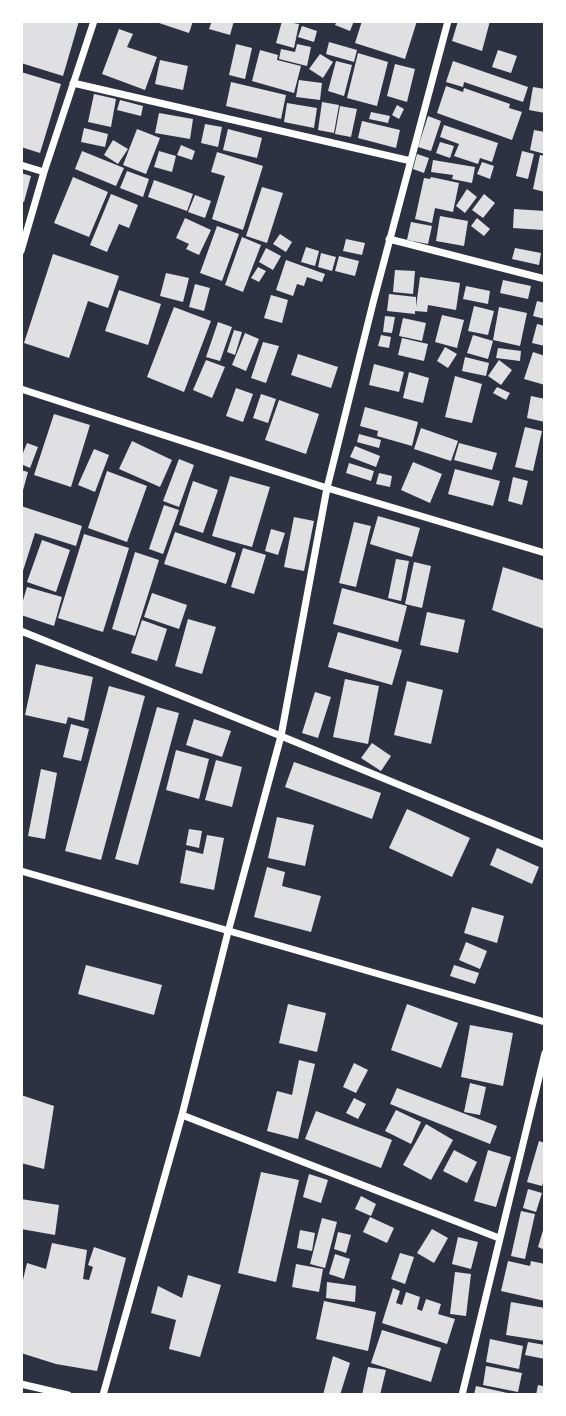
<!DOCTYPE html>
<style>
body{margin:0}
#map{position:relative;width:566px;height:1416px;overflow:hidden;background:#2d3142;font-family:Helvetica,sans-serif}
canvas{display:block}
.frame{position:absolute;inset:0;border:23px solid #fff;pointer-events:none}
</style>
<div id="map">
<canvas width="566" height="1416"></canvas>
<div class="frame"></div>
</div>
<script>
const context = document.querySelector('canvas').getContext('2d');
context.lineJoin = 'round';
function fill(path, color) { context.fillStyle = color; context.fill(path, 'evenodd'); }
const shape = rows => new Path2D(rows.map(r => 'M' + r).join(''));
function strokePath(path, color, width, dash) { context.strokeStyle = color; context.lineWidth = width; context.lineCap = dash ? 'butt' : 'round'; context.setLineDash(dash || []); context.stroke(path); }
fill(shape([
 [21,21,79,21,63,76,21,63],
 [153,21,193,21,189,33],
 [212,21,234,21,230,35,209,29],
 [282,21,299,24,294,48,276,43],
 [337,21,354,21,350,31,335,25],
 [362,21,417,21,405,59,355,43],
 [458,21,490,21,482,51,452,41],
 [302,26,317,31,314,42,298,37],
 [119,29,133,34,127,47,157,57,145,90,102,74],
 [329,42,357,50,354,62,326,54],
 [236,44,252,48,245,79,229,75],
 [297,44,311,47,307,66,279,59,281,49,295,52],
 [260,50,278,55,277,60,301,66,294,93,252,81],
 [498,50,517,56,511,73,492,67],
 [358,53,388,62,377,106,347,98],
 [320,54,333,62,323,78,309,69],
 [160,60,188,66,183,90,155,84],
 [336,61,352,65,344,96,328,91],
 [453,61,528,87,523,102,464,82,463,87,446,82],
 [395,64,415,69,407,102,387,96],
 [21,72,61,84,40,153,21,147],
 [299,80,322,83,320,100,296,97],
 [231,82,286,95,281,119,226,106],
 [446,86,463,92,464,88,510,104,509,108,522,112,512,140,437,113],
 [533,87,545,89,545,113,529,110],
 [94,94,116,99,111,127,88,122],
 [120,100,143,106,141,116,117,110],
 [322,102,339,105,334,133,318,130],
 [287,103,317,108,314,128,284,122],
 [397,105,404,109,399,119,392,115],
 [340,106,357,109,351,137,335,134],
 [371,112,390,116,388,123,369,119],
 [159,113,193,119,190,139,155,133],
 [428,116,441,121,431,151,418,147],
 [362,121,400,130,396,148,358,138],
 [205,124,222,127,218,147,201,143],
 [444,125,498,143,492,162,480,158,478,164,454,156,459,144,440,137],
 [84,128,108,134,105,147,81,142],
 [137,129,160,138,146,174,123,165],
 [228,129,262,138,257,158,223,150],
 [534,130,545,132,545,154,530,150],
 [113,140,128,149,118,164,104,155],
 [440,142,454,146,450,158,436,153],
 [181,145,195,151,192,160,177,155],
 [82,151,124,168,116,186,75,169],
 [159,151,176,156,172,172,154,167],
 [522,151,534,154,528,179,516,176],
 [217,152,263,166,243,230,212,219,225,176,211,172],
 [417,154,429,158,424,173,413,169],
 [540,155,545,156,545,192,533,189],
 [433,160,475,167,472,183,452,179,453,175,431,172],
 [482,162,494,166,490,179,477,174],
 [127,171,149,179,143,197,120,188],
 [21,173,31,176,24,202,21,201],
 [73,177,108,192,89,237,54,223],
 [431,177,459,183,453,212,435,208,432,223,415,219,424,178,430,179],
 [154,180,193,194,187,211,148,197],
 [262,187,283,193,267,243,246,236],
 [467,189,477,197,465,213,456,206],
 [111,194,138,205,129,228,119,224,107,252,90,245],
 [484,194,495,203,483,218,472,210],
 [195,195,211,201,205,218,188,212],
 [514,209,545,211,543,230,513,228],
 [440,216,468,221,464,246,436,241],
 [185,218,211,230,199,255,186,249,189,244,176,238],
 [477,218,490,229,484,236,471,226],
 [411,222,432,226,428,244,407,240],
 [217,226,239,234,222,281,200,273],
 [280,234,292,242,286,252,273,244],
 [242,237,261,245,243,292,225,285],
 [346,239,365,243,362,255,343,251],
 [306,247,319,251,315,266,301,262],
 [266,248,281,256,273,270,259,262],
 [515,248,541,253,539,265,512,259],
 [321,253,336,257,332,271,318,267],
 [53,254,119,276,108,308,88,301,69,358,24,343],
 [339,256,359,261,355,276,335,271],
 [286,260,325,274,322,282,307,277,304,286,297,284,293,296,276,290],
 [258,267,266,271,259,282,251,278],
 [395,270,415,271,413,294,393,292],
 [166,273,189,278,183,302,160,296],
 [420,277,460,283,456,310,428,305,427,312,415,311,415,314,387,311,389,294,416,297,416,307],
 [503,280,531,286,528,299,500,293],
 [195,284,210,288,204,311,189,307],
 [466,286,490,291,488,304,463,299],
 [119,290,161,304,148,345,105,331],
 [271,295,288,300,282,323,264,318],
 [537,301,545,303,545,319,533,316],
 [474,306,494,311,488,335,468,331],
 [174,307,211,321,184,392,147,377],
 [499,307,527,313,520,346,493,340],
 [442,315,464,320,457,348,435,342],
 [385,316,395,317,392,333,383,332],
 [403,318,426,323,422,341,399,336],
 [218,322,232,327,220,361,206,357],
 [537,324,545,326,545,346,532,343],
 [234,330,242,332,235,355,227,352],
 [245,333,259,339,246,371,232,365],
 [381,335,391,337,389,348,378,346],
 [473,335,493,341,488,359,467,353],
 [402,338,428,344,424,361,398,355],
 [263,342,279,346,266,383,251,378],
 [445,347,457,354,448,368,437,361],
 [498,348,521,351,520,361,496,358],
 [533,352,545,356,545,385,524,379],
 [298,354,338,367,331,388,291,375],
 [465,357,489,363,486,376,462,371],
 [206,360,225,367,212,398,193,390],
 [499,360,512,370,501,385,488,376],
 [374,364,404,372,399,392,369,385],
 [409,372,429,378,423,403,403,398],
 [455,376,482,384,472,423,445,417],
 [497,387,510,393,506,400,493,393],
 [236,388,253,394,243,422,226,416],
 [261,394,276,399,268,423,253,418],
 [531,396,545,399,545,422,527,418],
 [279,400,319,414,306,454,265,440],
 [365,407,418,422,412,446,377,436,378,431,360,426],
 [54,414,90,425,71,487,34,475],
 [525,427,542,431,533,471,515,467],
 [421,428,458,441,451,461,414,449],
 [359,434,381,440,379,448,357,442],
 [132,441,172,460,160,487,119,469],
 [27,443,38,447,30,468,21,464,21,458],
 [459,443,497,453,492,470,454,460],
 [355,446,380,456,376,467,350,457],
 [94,449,109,455,95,492,78,485],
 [179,459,194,465,179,507,163,501],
 [413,462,442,474,430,503,401,490],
 [349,463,374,471,371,481,346,473],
 [455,469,500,481,493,506,448,494],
 [21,470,28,472,22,494,21,494],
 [107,471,147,486,127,542,88,528],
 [379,473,392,476,390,487,376,484],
 [230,476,270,487,252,547,212,536],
 [513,477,528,481,522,505,508,501],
 [193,481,218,490,203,533,179,525],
 [164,505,179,510,163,554,149,549],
 [21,506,82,526,76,546,35,533,22,574],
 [378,516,420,528,412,557,370,544],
 [294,517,314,521,304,571,284,567],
 [354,522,371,526,356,587,339,583],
 [271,529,285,533,278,555,265,551],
 [175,532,236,553,226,584,164,564],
 [84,534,129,548,103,632,58,618],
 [42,540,70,550,56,592,27,582],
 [243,548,266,555,254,594,231,587],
 [135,552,159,560,135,636,112,629],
 [396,559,409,561,401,601,388,598],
 [414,562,431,566,422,608,405,604],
 [503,567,545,581,544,629,492,610],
 [27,587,62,597,54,626,21,615,21,607],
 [342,588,407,606,398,642,333,624],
 [152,593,187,605,179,629,144,617],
 [427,612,465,620,458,653,420,645],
 [188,619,216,627,202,674,175,666],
 [142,620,167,629,157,661,131,653],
 [338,632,402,650,392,685,328,667],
 [36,664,93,677,84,721,68,717,66,724,25,715],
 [345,679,379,686,368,744,333,737],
 [407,681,443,690,431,744,394,735],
 [109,686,145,696,101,860,65,851],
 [315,692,331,697,318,738,302,733],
 [157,707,179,713,138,865,115,859],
 [194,719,231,731,222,757,186,745],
 [71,724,89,729,81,761,63,757],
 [372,743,391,756,381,771,361,758],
 [176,750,209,759,199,799,166,790],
 [216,760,242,767,232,807,205,800],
 [294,762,381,793,372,819,285,787],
 [41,769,57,773,45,839,28,836],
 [407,809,470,838,452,877,389,848],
 [277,817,314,825,305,866,268,858],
 [189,829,202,831,199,848,186,845],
 [207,835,224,838,214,890,180,883,186,850,203,854],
 [497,848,539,867,532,884,490,865],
 [267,867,285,872,282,886,321,896,311,932,254,917],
 [472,907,504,916,497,943,464,933],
 [466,942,487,951,480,969,459,960],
 [86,965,162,985,154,1015,78,994],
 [454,965,479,973,475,984,450,976],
 [288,1004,326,1013,317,1052,279,1043],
 [407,1004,458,1023,441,1068,391,1050],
 [470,1025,513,1033,503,1086,461,1077],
 [299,1060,315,1064,298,1139,267,1131,277,1091,292,1095],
 [354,1063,368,1070,356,1093,343,1087],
 [470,1083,486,1087,480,1115,464,1112],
 [397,1088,497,1126,490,1144,390,1104],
 [21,1095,54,1106,44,1169,21,1163],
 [354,1098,366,1104,358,1119,346,1113],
 [396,1110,421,1122,411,1144,385,1131],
 [316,1111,392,1140,381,1168,305,1139],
 [426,1124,453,1140,431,1180,403,1165],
 [539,1141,545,1143,545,1176,542,1186,527,1182],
 [454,1150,477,1162,467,1183,443,1171],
 [488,1150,511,1157,496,1207,474,1201],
 [261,1172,299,1180,276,1282,238,1273],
 [309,1174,328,1180,321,1203,303,1197],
 [528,1189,542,1193,536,1212,523,1208],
 [361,1196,376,1204,371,1216,355,1209],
 [21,1199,59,1205,55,1235,21,1229],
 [521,1211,535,1214,525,1259,511,1256],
 [370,1217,394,1228,387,1243,363,1232],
 [322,1218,337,1222,325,1268,310,1264],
 [544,1227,545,1227,545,1250,538,1247],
 [432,1229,448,1238,434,1263,417,1253],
 [300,1230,315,1233,312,1251,297,1248],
 [338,1232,351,1235,346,1253,334,1249],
 [458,1237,478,1242,471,1269,452,1264],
 [52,1243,87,1250,83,1279,89,1280,93,1267,88,1265,94,1247,126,1258,97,1371,56,1364,21,1353,21,1288,27,1263,46,1269],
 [400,1253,414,1257,405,1284,391,1279],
 [335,1254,350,1259,344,1279,329,1274],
 [508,1261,530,1266,531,1261,545,1264,545,1301,501,1291],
 [296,1264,323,1269,319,1292,292,1287],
 [455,1272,471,1274,466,1316,450,1314],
 [188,1275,221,1285,200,1357,169,1349,176,1320,151,1313,158,1286,182,1298],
 [327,1282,356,1286,355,1302,326,1298],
 [393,1288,400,1291,396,1303,402,1305,406,1292,420,1297,417,1309,422,1311,426,1299,441,1304,438,1314,455,1319,447,1344,382,1323],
 [324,1301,376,1312,368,1351,316,1339],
 [511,1302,545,1308,545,1341,506,1335],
 [382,1330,441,1348,431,1382,371,1363],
 [490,1339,523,1346,519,1369,486,1362],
 [528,1342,545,1345,545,1359,525,1355],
 [333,1356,350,1363,340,1395,323,1395],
 [486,1366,522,1373,518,1392,483,1385],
 [368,1367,386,1370,380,1395,362,1395],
 [544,1381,545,1395,536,1395,538,1385,543,1386],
 [476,1386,512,1394,512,1395,474,1395]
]), '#e0e0e3');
strokePath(shape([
 [73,83,411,161],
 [21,165,44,172],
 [389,239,545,279],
 [21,251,44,172,94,21],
 [21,389,327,488,545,553],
 [21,631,281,736,545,845],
 [21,871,545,1022],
 [182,1115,499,1238],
 [21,1384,68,1395],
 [103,1395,182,1115,228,932,281,736,327,488,374,299,448,21],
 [462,1395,545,1053]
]), '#fff', 7);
</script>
